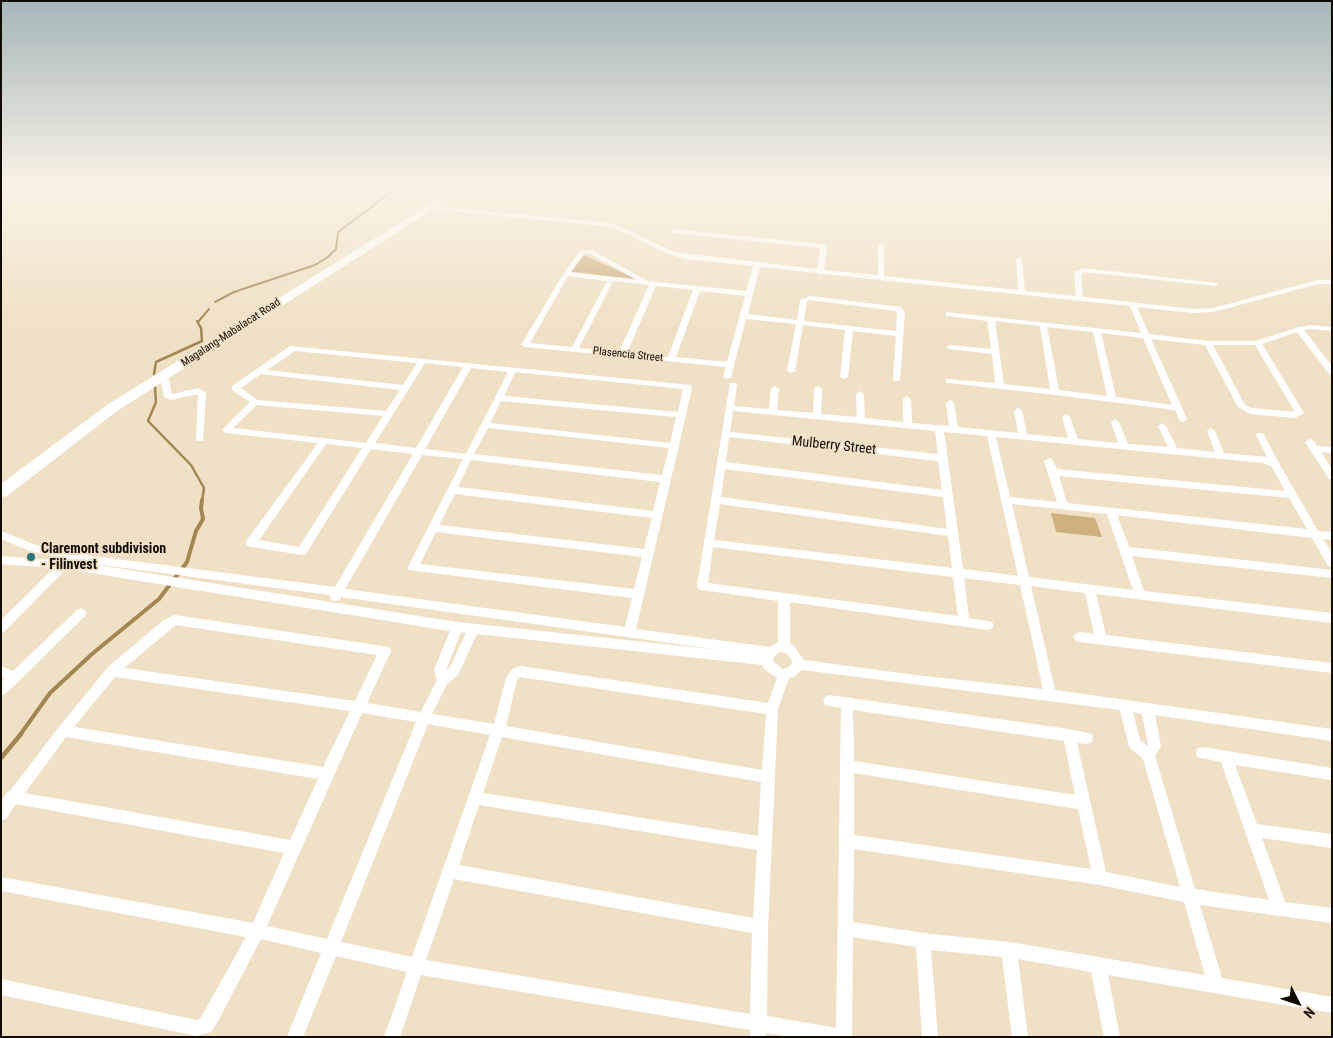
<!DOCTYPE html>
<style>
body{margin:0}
#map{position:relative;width:1333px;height:1038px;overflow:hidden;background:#f0e1c6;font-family:"Roboto Condensed",sans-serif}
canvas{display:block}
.frame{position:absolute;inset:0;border:2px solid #110c04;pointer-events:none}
.north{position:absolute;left:1273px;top:978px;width:50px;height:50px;-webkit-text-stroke:4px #f0e1c6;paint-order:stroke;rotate:131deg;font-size:14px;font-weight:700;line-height:20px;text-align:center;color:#110c04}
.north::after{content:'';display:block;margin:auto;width:18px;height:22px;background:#110c04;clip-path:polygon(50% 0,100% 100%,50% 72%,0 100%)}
</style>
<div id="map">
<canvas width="1333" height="1038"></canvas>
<div class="frame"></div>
<div class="north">N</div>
</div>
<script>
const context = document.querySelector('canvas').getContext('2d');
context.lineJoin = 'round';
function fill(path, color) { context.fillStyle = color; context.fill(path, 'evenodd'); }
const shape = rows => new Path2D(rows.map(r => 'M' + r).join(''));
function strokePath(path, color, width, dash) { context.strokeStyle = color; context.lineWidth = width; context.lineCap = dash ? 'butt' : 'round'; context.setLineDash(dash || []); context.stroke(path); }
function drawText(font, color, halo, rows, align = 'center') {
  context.font = font + ' "Roboto Condensed",sans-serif'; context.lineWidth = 4; context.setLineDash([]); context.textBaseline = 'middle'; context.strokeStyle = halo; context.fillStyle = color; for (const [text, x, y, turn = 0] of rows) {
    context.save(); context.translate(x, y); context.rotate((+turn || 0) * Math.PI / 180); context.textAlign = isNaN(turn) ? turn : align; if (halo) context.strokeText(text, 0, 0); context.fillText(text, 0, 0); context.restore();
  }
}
fill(shape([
 [584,255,637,279,571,272],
 [1051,513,1095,518,1102,537,1056,532]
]), '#ceb17f');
strokePath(shape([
 [215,302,234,292,315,265,328,257,336,249,338,232,402,184],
 [198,322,209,309]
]), '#a38652', 2);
strokePath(shape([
 [154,374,156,362,202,341,201,328,197,321],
 [155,387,156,402,148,421,191,465,204,488,202,501]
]), '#a38652', 2.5);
strokePath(shape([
 [20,735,50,693,92,654,159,599,187,562,196,531,203,519,201,508,202,500]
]), '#a38652', 4);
strokePath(shape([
 [1,758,21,734]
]), '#a38652', 4.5);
fill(shape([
 [21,184,28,184,1,197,1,193,21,184],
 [431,206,613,223,674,252,817,269,820,248,673,233,670,231,673,229,824,244,827,246,824,270,878,275,878,246,881,244,884,246,884,276,1018,290,1016,259,1019,257,1022,259,1025,291,1076,296,1074,273,1083,268,1218,283,1218,285,1216,286,1084,272,1081,274,1083,297,1193,309,1213,308,1318,280,1332,280,1332,284,1318,284,1213,312,1193,313,1137,307,1149,334,1208,341,1256,341,1299,327,1310,325,1332,327,1332,331,1310,329,1304,330,1332,366,1332,374,1329,374,1297,332,1262,344,1304,413,1295,418,1250,414,1238,407,1205,345,1151,339,1187,419,1183,422,1180,421,1175,410,1055,395,949,383,946,383,946,379,995,383,992,354,950,349,946,347,950,345,991,349,987,321,949,316,946,316,946,312,1141,333,1130,306,823,274,820,275,817,273,760,267,748,314,797,320,800,300,810,296,901,307,905,312,900,381,894,381,893,379,896,336,853,331,848,377,844,379,840,377,845,330,803,325,795,371,791,373,787,371,796,324,746,319,731,377,727,379,723,377,726,367,525,347,521,345,563,274,580,251,592,250,648,281,746,291,753,266,686,259,670,255,612,227,429,209,428,208,431,206],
 [589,253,637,280,571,272,584,254,589,253],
 [568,276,607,281,572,347,530,343,568,276],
 [613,281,649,285,619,352,579,348,613,281],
 [656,286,693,290,668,357,627,353,656,286],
 [700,291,745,296,727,362,676,357,700,291],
 [810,300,896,311,897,312,896,331,804,321,807,301,810,300],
 [995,321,1040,326,1050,389,1004,384,995,321],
 [1047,327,1093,332,1107,396,1059,390,1047,327],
 [1101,333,1143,338,1172,405,1116,397,1101,333],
 [1213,345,1255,345,1295,412,1252,408,1245,405,1213,345],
 [290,346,691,385,692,387,686,415,636,629,769,647,778,642,778,601,702,590,698,589,697,586,730,383,736,383,737,385,734,406,769,409,771,389,775,386,779,389,777,410,813,413,814,389,818,386,822,389,821,414,857,417,856,394,860,391,864,394,865,418,903,422,903,399,907,396,911,399,912,423,949,426,946,403,950,400,954,403,958,427,1018,433,1014,411,1018,408,1022,411,1027,434,1068,438,1062,417,1066,414,1070,417,1078,439,1118,443,1111,422,1115,419,1119,422,1128,444,1168,447,1158,426,1162,423,1166,426,1177,448,1215,452,1207,431,1211,428,1215,431,1224,453,1267,457,1256,435,1257,433,1263,433,1280,465,1318,531,1332,532,1332,540,1323,539,1332,553,1332,567,1328,566,1312,538,1117,515,1129,547,1332,570,1332,578,1132,556,1144,591,1332,613,1332,623,1096,594,1106,635,1332,663,1332,673,1079,642,1075,640,1073,637,1075,634,1079,632,1094,634,1085,593,1031,586,1055,690,1332,729,1332,741,1155,715,1161,746,1155,756,1195,889,1269,900,1221,762,1197,757,1196,753,1197,749,1202,747,1332,768,1332,780,1235,765,1257,824,1332,834,1332,848,1262,838,1285,902,1332,908,1332,923,1200,905,1222,978,1332,997,1332,1013,1108,975,1120,1037,1104,1037,1091,972,1018,959,1028,1037,1012,1037,1002,957,931,950,938,1037,922,1037,916,947,853,937,852,1037,790,1037,766,1033,766,1037,750,1037,750,1030,421,975,400,1037,384,1037,407,972,336,956,303,1037,287,1037,321,953,261,939,217,1023,211,1032,197,1036,1,995,1,979,197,1020,200,1019,246,937,1,891,1,877,253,923,284,853,16,804,6,819,1,821,1,802,7,792,10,791,59,727,108,667,164,620,175,615,389,647,391,651,367,703,421,712,437,680,434,670,450,631,66,569,5,631,1,633,1,620,54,568,1,564,1,556,62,561,63,559,30,551,1,539,1,531,36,545,70,553,335,587,413,454,371,449,306,554,302,555,247,546,246,543,247,540,318,443,226,433,222,430,250,402,232,390,232,386,290,346],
 [295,351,417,363,403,385,267,370,295,351],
 [425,363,463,367,416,448,375,443,425,363],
 [471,368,508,372,466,454,425,449,471,368],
 [515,372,683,389,678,412,504,396,515,372],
 [261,374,400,390,386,411,257,400,241,388,261,374],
 [501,401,676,417,670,443,490,423,501,401],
 [257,405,383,416,366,443,233,428,257,405],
 [733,411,935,431,938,454,730,432,733,411],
 [488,428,669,448,662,475,474,454,488,428],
 [944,432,987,436,1018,576,963,569,944,432],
 [729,437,938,461,942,490,726,462,729,437],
 [996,437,1263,463,1272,467,1285,491,1057,469,1052,459,1049,458,1044,461,1057,502,1010,497,996,437],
 [326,444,362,448,299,547,259,540,326,444],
 [422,455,463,459,408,567,409,570,632,598,625,627,345,589,422,455],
 [471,460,660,482,653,511,458,487,471,460],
 [725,469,943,497,947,529,721,497,725,469],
 [1059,476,1289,498,1307,529,1067,503,1059,476],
 [455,494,652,518,644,549,439,525,455,494],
 [720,504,948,536,952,568,714,540,720,504],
 [1012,504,1107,514,1133,590,1029,577,1012,504],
 [436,532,642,557,634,589,420,564,436,532],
 [713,547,953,577,958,616,708,583,713,547],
 [72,561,330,595,331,600,335,601,339,600,341,597,720,650,457,622,72,561],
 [964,578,1020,585,1043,689,915,675,804,660,793,645,790,644,790,602,988,630,992,628,994,625,992,622,969,618,964,578],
 [176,625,377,655,355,701,124,668,176,625],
 [461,632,466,633,450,667,446,670,461,632],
 [477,634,762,665,764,669,777,678,768,703,520,666,512,669,506,678,494,724,432,714,447,684,458,675,477,634],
 [780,652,786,653,792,660,791,665,787,668,782,669,774,662,773,657,780,652],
 [802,670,1120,710,1129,747,1143,759,1180,887,1106,872,1077,743,1087,744,1092,742,1093,738,1092,734,1069,729,829,695,825,697,823,701,825,705,841,708,836,1028,767,1016,768,927,778,709,789,678,794,677,802,670],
 [115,677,350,711,323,767,74,727,115,677],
 [520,677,766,714,762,770,506,726,517,680,520,677],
 [853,710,1064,741,1075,795,854,761,853,710],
 [1133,712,1142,714,1148,745,1147,746,1140,740,1133,712],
 [362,713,416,722,327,939,267,926,362,713],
 [428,724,490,735,412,957,341,942,428,724],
 [66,737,318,779,290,840,25,793,66,737],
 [502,737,761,782,758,836,483,793,502,737],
 [854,773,1078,809,1091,869,854,835,854,773],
 [479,805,757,850,753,918,459,865,479,805],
 [854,849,1100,885,1184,902,1205,975,1009,942,923,933,853,922,854,849],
 [454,879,752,933,750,1014,426,960,454,879],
 [161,374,167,374,168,376,172,394,199,388,206,393,203,441,197,441,196,439,198,394,171,400,164,397,160,376,161,374],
 [1310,439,1313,440,1317,446,1332,447,1332,453,1321,452,1332,469,1332,480,1329,479,1305,442,1310,439],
 [81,608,85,610,87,613,85,616,19,681,5,694,1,695,1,682,5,678,1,677,1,666,13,671,77,610,81,608]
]), '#fff');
fill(shape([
 [462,184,473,184,117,411,7,496,1,497,1,484,107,405,462,184]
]), '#fff');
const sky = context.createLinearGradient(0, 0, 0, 329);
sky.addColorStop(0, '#a5b6b9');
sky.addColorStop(0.56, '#f8f2e5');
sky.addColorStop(1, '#f8f2e500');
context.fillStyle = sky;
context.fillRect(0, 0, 1333, 329);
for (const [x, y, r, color] of [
 [31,557,5,"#2a737b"]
]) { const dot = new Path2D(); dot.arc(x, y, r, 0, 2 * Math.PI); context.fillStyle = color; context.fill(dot); strokePath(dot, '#f0e1c6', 2); }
drawText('11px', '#110c04', '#f0e1c6', [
 ["Magalang-Mabalacat Road",231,333,-33],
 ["Plasencia Street",628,355,6]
]);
drawText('14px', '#110c04', '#f0e1c6', [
 ["Mulberry Street",834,446,6]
]);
drawText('bold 14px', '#110c04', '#f0e1c6', [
 ["Claremont subdivision",41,549],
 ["- Filinvest",41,565]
], 'left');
</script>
